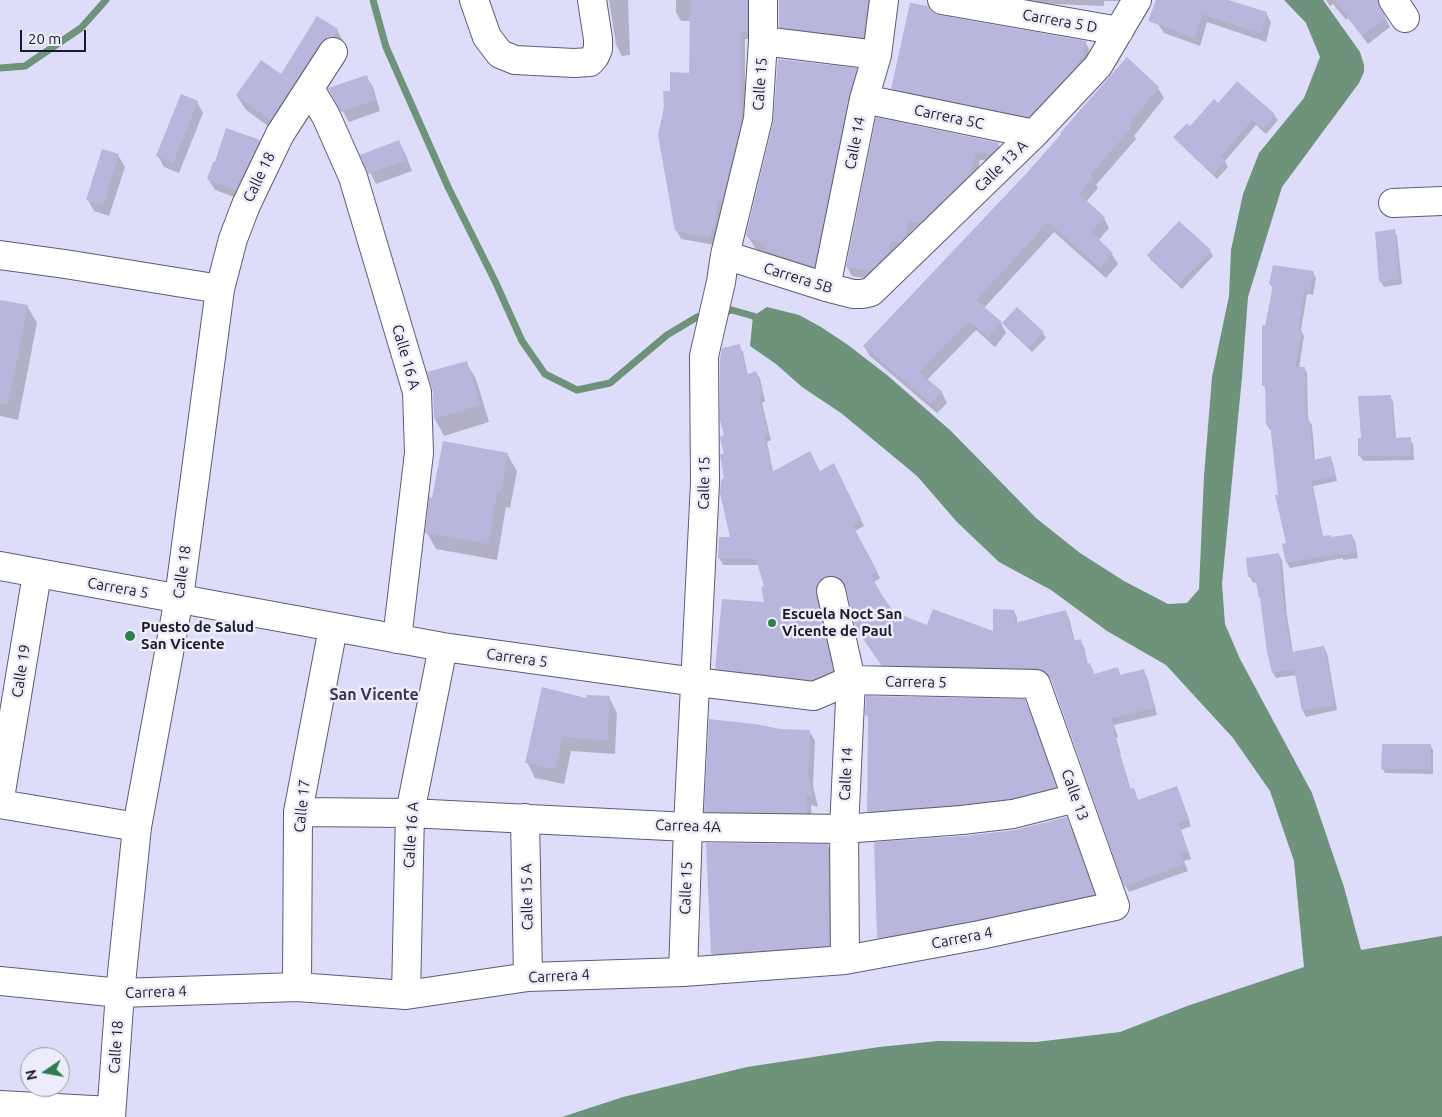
<!DOCTYPE html>
<style>
body{margin:0}
#map{position:relative;width:1442px;height:1117px;overflow:hidden;background:#deddf9;font-family:Ubuntu,sans-serif}
canvas{display:block}
.north{position:absolute;left:20px;top:1047px;width:50px;height:50px;box-sizing:border-box;background:#ececfa;border:1px solid #9998a6;border-radius:50%;rotate:258deg;font-size:14px;font-weight:700;line-height:20px;text-align:center;color:#1c1a27}
.north::after{content:'';display:block;margin:auto;width:18px;height:22px;background:#2d7e50;clip-path:polygon(50% 0,100% 100%,50% 72%,0 100%)}
.scale{position:absolute;left:20px;top:30px;width:66px;height:22px;box-sizing:border-box;border:2px solid #1c1a27;border-top:0;padding-left:6px;font-size:15px;line-height:18px;white-space:nowrap;color:#1c1a27;-webkit-text-stroke:4px #ececfa;paint-order:stroke}
</style>
<div id="map">
<canvas width="1442" height="1117"></canvas>
<div class="north">N</div>
<div class="scale">20 m</div>
</div>
<script>
const context = document.querySelector('canvas').getContext('2d');
context.lineJoin = 'round';
function fill(path, color) { context.fillStyle = color; context.fill(path, 'evenodd'); }
const shape = rows => new Path2D(rows.map(r => 'M' + r).join(''));
function strokePath(path, color, width, dash) { context.strokeStyle = color; context.lineWidth = width; context.lineCap = dash ? 'butt' : 'round'; context.setLineDash(dash || []); context.stroke(path); }
function drawText(font, color, halo, rows, align = 'center') {
  context.font = font + ' Ubuntu,sans-serif'; context.lineWidth = 5; context.setLineDash([]); context.textBaseline = 'middle'; context.strokeStyle = halo; context.fillStyle = color; for (const [text, x, y, turn = 0] of rows) {
    context.save(); context.translate(x, y); context.rotate((+turn || 0) * Math.PI / 180); context.textAlign = isNaN(turn) ? turn : align; if (halo) context.strokeText(text, 0, 0); context.fillText(text, 0, 0); context.restore();
  }
}
fill(shape([
 [1284,0,1323,0,1360,52,1364,65,1364,72,1359,83,1282,187,1248,297,1242,377,1222,584,1225,624,1240,659,1312,793,1344,887,1361,950,1442,936,1442,1117,562,1117,623,1097,747,1067,879,1047,938,1041,1036,1042,1120,1032,1187,1006,1304,967,1294,861,1270,791,1233,738,1166,665,1107,631,1051,590,999,562,957,522,917,476,841,413,802,387,776,364,750,346,753,316,767,307,799,315,821,327,848,345,887,375,951,431,1036,518,1080,553,1124,581,1168,604,1187,603,1199,589,1204,476,1212,377,1229,296,1231,250,1243,194,1259,153,1304,98,1320,57,1306,23]
]), '#6e937a');
fill(shape([
 [609,0,628,0,630,55,622,56,616,45],
 [676,0,754,0,751,39,745,39,745,133,715,245,681,239,676,230,665,107,671,93,690,74,691,21,681,21,676,12],
 [780,0,872,0,868,45,785,35,780,27],
 [1027,0,1119,0,1119,1,1104,1,1104,6,1029,3],
 [1164,0,1224,0,1266,13,1271,22,1266,42,1207,22,1200,46,1164,33,1158,24],
 [1326,0,1377,0,1382,14,1380,3,1382,6,1384,16,1390,27,1368,44,1348,18,1346,20,1333,4,1330,6],
 [911,3,926,6,931,13,939,17,1085,42,1089,49,1086,65,1033,124,897,96,892,88],
 [317,18,337,30,345,44,279,134,246,110,237,96,281,76],
 [856,69,863,81,820,277,773,261,769,254,756,249,747,235],
 [366,76,373,87,380,111,349,122,330,89],
 [1237,83,1274,115,1278,120,1266,134,1256,125,1225,161,1228,167,1217,179,1178,142,1174,137,1190,128,1219,105],
 [1158,88,1164,98,1134,136,1136,139,1096,185,1098,188,1086,202,1104,218,1109,228,1098,241,1112,254,1118,264,1106,278,1054,232,984,308,1001,323,1006,333,995,347,976,330,927,380,942,393,947,403,937,413,870,356,864,346,1026,174,1062,135,1061,133],
 [197,102,203,113,179,173,164,167,158,156],
 [877,119,998,144,1003,153,996,162,980,160,976,182,925,231,913,229,910,246,875,280,852,276,847,267],
 [259,141,265,152,242,200,215,190,208,179],
 [399,142,405,153,412,171,376,184,362,156],
 [118,155,125,167,109,216,94,211,88,200],
 [1394,231,1397,236,1402,284,1384,287,1381,282],
 [1210,251,1213,256,1182,289,1151,260,1148,255],
 [1313,273,1316,278,1313,295,1307,294,1301,330,1304,336,1299,368,1304,368,1307,373,1308,420,1312,425,1315,461,1330,458,1333,463,1337,481,1313,486,1323,537,1331,538,1352,536,1355,541,1358,558,1343,560,1343,558,1290,568,1287,563,1284,545,1287,544,1279,496,1272,429,1270,430,1267,425,1267,391,1264,386,1266,327,1273,289,1270,284],
 [0,301,27,306,37,323,18,420,0,416],
 [1004,323,1043,333,1046,338,1032,352,1007,328],
 [739,346,743,352,748,376,756,372,760,379,765,401,762,403,771,440,767,442,773,472,837,471,864,526,855,531,880,578,874,582,893,614,928,627,994,633,1014,611,1017,618,1017,623,1066,612,1069,618,1075,642,1080,641,1084,647,1088,665,1090,665,1095,675,1117,669,1121,676,1143,671,1147,677,1157,715,1114,725,1118,737,1116,738,1121,754,1120,754,1131,790,1133,789,1139,801,1177,788,1180,794,1191,826,1181,830,1191,859,1184,861,1188,871,1129,892,1125,885,1053,681,1051,678,1041,675,886,671,861,634,847,587,841,583,826,585,821,578,824,587,819,593,819,602,836,678,816,686,721,675,717,668,766,603,765,587,759,565,723,565,719,558,731,539,725,479,725,436],
 [466,362,476,379,489,422,444,436,435,419,434,391],
 [1390,396,1393,402,1396,439,1410,439,1413,444,1414,460,1363,461,1360,456,1362,439],
 [507,454,517,471,510,508,506,507,497,560,436,549,427,533],
 [1278,554,1282,560,1287,616,1293,653,1324,647,1327,653,1337,710,1306,717,1303,711,1296,675,1276,678,1273,672,1258,582,1253,583,1250,577],
 [609,697,617,713,615,754,571,751,564,784,535,778,527,762,588,699],
 [1024,701,1030,710,1060,796,873,821,868,811,869,719,866,714],
 [780,730,809,731,815,741,813,786,818,807,811,805,812,823,711,821,706,811],
 [1430,745,1433,750,1433,774,1385,773,1382,768],
 [1066,818,1072,829,1099,905,885,948,879,938,876,890,964,837,1015,831],
 [828,846,834,856,835,956,718,964,712,954]
]), '#0003');
strokePath(shape([
 [373,0,386,47,448,187,495,281,522,341,545,374,577,390,610,383,667,335,697,317,706,315],
 [0,68,25,66,81,28,106,0],
 [719,313,732,310,753,316,759,319]
]), '#6e937a', 7);
fill(shape([
 [690,0,747,0,747,31,741,31,741,124,721,204,718,200,714,228,712,228,710,237,675,231,658,135,664,107,663,91,670,91,670,72,689,73],
 [779,0,868,0,863,38,779,27],
 [1156,0,1228,0,1267,12,1261,33,1202,14,1195,38,1148,21],
 [1335,0,1378,0,1380,8,1386,18,1362,36],
 [910,3,928,6,932,12,939,15,1086,41,1082,57,1072,70,1029,117,891,89],
 [317,16,338,29,333,37,325,38,320,44,270,120,236,95,261,60,281,74],
 [1127,57,1159,87,1129,125,1131,128,1090,175,1093,178,1079,194,1105,217,1091,232,1113,253,1100,268,1048,222,976,300,1002,322,988,337,969,321,919,372,943,392,930,403,863,346,1026,174,1062,133,1060,133],
 [778,59,857,68,849,96,814,267,765,250,765,244,748,238,746,235,773,123],
 [367,75,375,100,341,112,328,88],
 [1237,81,1275,114,1263,129,1252,120,1221,156,1226,161,1213,174,1173,137,1187,123,1190,126,1214,99,1218,103],
 [181,94,198,101,173,163,156,156],
 [876,117,999,143,998,148,991,154,975,152,971,173,920,223,908,221,905,237,899,243,891,241,888,253,870,271,846,267],
 [226,128,260,140,236,190,207,179,213,162,215,162],
 [399,140,407,160,368,174,360,155],
 [102,149,119,154,103,205,86,200],
 [1179,221,1211,250,1179,284,1147,255],
 [1395,229,1399,279,1379,282,1375,232],
 [1273,265,1314,271,1310,290,1305,289,1298,329,1302,330,1295,367,1305,367,1306,419,1309,419,1313,460,1331,456,1335,476,1311,481,1322,536,1331,535,1331,537,1352,534,1356,553,1339,555,1339,554,1286,563,1282,544,1286,543,1275,495,1278,495,1270,424,1266,425,1265,386,1262,386,1262,325,1265,326,1273,285,1269,284],
 [0,300,28,305,8,404,0,403],
 [1017,307,1044,332,1029,347,1002,323],
 [740,344,746,375,756,371,762,394,759,396,768,433,764,435,772,472,810,451,820,471,834,463,861,519,852,524,877,571,871,575,881,594,894,612,927,625,933,609,993,631,993,609,1014,610,1014,623,1066,610,1073,641,1081,639,1087,664,1090,663,1094,674,1118,667,1120,675,1144,669,1154,708,1111,718,1115,730,1113,731,1119,747,1117,748,1130,789,1134,788,1138,800,1177,786,1189,819,1178,823,1188,852,1181,854,1185,864,1124,886,1051,679,1046,672,1036,668,881,665,855,627,846,588,843,581,836,576,828,576,822,579,820,576,821,579,816,586,816,594,833,671,812,680,715,669,722,599,764,602,761,587,764,586,756,559,718,558,719,537,730,537,720,493,721,480,724,478,720,455,724,453,720,439,720,437,724,435,720,420,720,358,722,348],
 [467,361,480,405,434,419,433,391,427,372],
 [1391,395,1394,438,1411,437,1411,456,1358,456,1358,438,1361,438,1358,396],
 [443,441,508,453,501,492,497,491,488,544,425,533,429,497,432,498],
 [1279,553,1284,608,1291,652,1324,646,1334,705,1302,711,1294,669,1272,673,1267,652,1260,598,1259,598,1255,577,1248,577,1246,558],
 [542,687,586,698,587,695,610,696,607,740,563,737,555,769,525,763],
 [866,696,1025,699,1056,787,1010,799,960,804,867,812,868,715,865,715],
 [709,719,755,724,780,729,810,730,808,775,813,798,806,796,807,813,704,812],
 [1382,744,1431,744,1431,769,1381,769],
 [1067,817,1094,894,977,920,877,938,874,842,964,836,1015,830],
 [706,843,828,844,829,946,711,954]
]), '#b9b6dd');
const minor = shape([
 [474,0,487,37,500,54,515,60,574,63,590,62,595,56,598,49,598,39,592,0],
 [942,0,1119,31],
 [1393,0,1405,18],
 [763,41,877,55],
 [310,89,326,116,353,177,417,392,419,453,397,639],
 [864,99,1034,134],
 [1393,203,1442,201],
 [0,255,65,264,220,289],
 [725,255,826,287,853,294,862,294,871,292,1034,134,1098,66,1137,0],
 [826,287,864,99,877,55,884,0],
 [0,566,443,647,696,682,814,696,851,680,1036,684,1115,906,980,935,845,960,683,972,528,977,406,995,297,987,120,993,0,981],
 [831,591,851,680,844,829,845,960],
 [0,798,37,574],
 [0,804,137,827],
 [298,812,410,813,688,827,844,829,962,820,1013,814,1076,798],
 [525,818,528,977],
 [683,972,688,827,705,483,704,356,721,282,725,255,758,119,763,41,763,0],
 [297,987,298,812,333,628],
 [406,995,410,813,443,647],
 [0,1105,111,1111],
 [111,1117,120,993,137,827,179,598,220,289,233,239,246,205,280,134,333,52]
]);
strokePath(minor, '#5e5b7a', 30);
strokePath(minor, '#fff', 28);
for (const [x, y, r, color] of [
 [772,623,5,"#2d7e50"],
 [130,636,6,"#2d7e50"]
]) { const dot = new Path2D(); dot.arc(x, y, r, 0, 2 * Math.PI); context.fillStyle = color; context.fill(dot); strokePath(dot, '#ececfa', 2); }
drawText('15px', '#1c1a27', '#ececfa', [
 ["Carrera 5 D",1060,21,10],
 ["Calle 15",760,84,-86],
 ["Carrera 5C",949,117,12],
 ["Calle 14",855,143,-79],
 ["Calle 13 A",1001,166,-44],
 ["Calle 18",259,177,-64],
 ["Carrera 5B",798,278,17],
 ["Calle 16 A",406,357,74],
 ["Calle 15",704,483,-89],
 ["Calle 18",182,572,-82],
 ["Carrera 5",118,588,10],
 ["Carrera 5",517,658,8],
 ["Calle 19",21,671,-81],
 ["Carrera 5",916,682,1],
 ["Calle 14",846,774,-87],
 ["Calle 13",1075,795,70],
 ["Calle 17",302,806,-84],
 ["Carrea 4A",688,826,2],
 ["Calle 16 A",411,835,-86],
 ["Calle 15",686,888,-88],
 ["Calle 15 A",527,897,-91],
 ["Carrera 4",962,938,-11],
 ["Carrera 4",559,976,-3],
 ["Carrera 4",156,992,-2],
 ["Calle 18",116,1047,-86]
]);
drawText('bold 15px', '#1c1a27', '#ececfa', [
 ["Escuela Noct San",782,614],
 ["Vicente de Paul",782,631],
 ["Puesto de Salud",141,627],
 ["San Vicente",141,644]
], 'left');
drawText('bold 16px', '#393552', '#ececfa', [
 ["San Vicente",374,695]
]);
</script>
